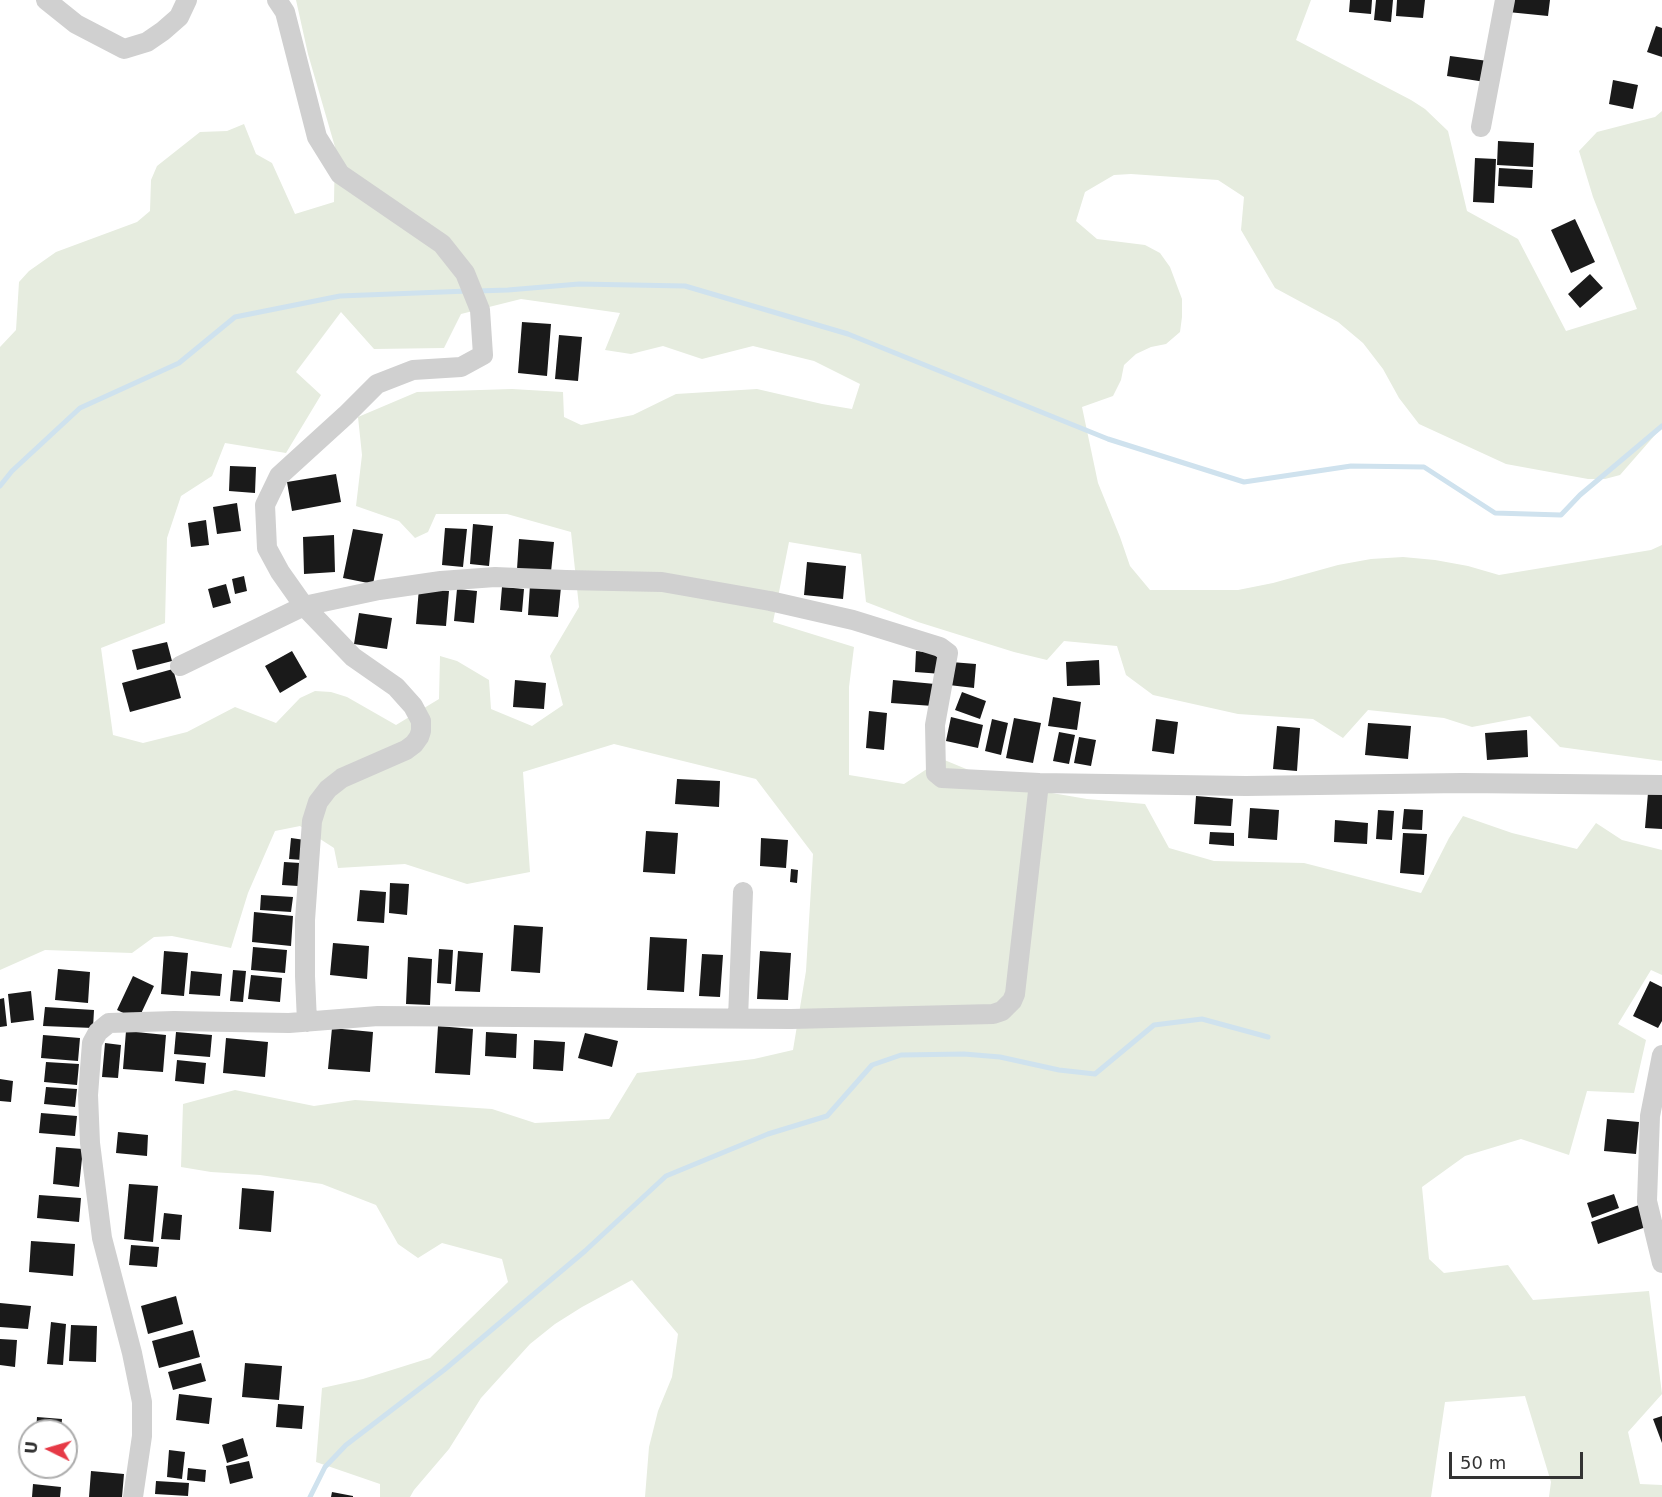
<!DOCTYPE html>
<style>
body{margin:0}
#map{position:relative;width:1662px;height:1497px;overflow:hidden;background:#fff;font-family:"DejaVu Sans",sans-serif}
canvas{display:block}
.north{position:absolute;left:18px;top:1419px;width:60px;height:60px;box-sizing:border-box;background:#fff;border:2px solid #adadad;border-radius:50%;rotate:275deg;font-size:16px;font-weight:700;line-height:24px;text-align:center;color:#333}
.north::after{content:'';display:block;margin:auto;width:21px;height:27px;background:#e63946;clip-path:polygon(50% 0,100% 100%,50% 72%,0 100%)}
.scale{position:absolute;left:1449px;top:1452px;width:134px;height:27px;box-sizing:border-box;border:3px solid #333;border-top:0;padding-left:8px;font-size:18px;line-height:21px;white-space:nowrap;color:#333;-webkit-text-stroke:4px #fff;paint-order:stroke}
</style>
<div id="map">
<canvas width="1662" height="1497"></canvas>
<div class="north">U</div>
<div class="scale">50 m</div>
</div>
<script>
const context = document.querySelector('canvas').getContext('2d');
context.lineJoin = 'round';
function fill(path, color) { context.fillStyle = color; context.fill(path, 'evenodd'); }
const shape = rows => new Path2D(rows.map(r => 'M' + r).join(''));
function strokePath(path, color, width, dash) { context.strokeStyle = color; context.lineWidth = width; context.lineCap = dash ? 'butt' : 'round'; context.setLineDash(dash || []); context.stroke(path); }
fill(shape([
 [296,0,1311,0,1296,40,1411,100,1425,109,1448,131,1467,211,1518,239,1566,331,1637,309,1593,197,1579,151,1597,132,1655,117,1662,111,1662,427,1620,475,1605,479,1588,479,1506,464,1419,424,1399,398,1383,369,1363,343,1338,322,1275,288,1241,230,1244,197,1218,180,1131,174,1114,175,1085,192,1076,221,1097,239,1145,245,1160,253,1170,267,1182,299,1182,317,1180,332,1166,344,1151,347,1136,354,1124,365,1121,380,1113,396,1082,407,1098,483,1120,537,1130,566,1150,590,1238,590,1273,583,1338,565,1371,559,1403,557,1435,560,1468,566,1499,575,1651,550,1662,545,1662,761,1560,747,1530,716,1472,727,1444,718,1368,710,1343,738,1313,719,1238,714,1153,695,1126,675,1117,646,1064,641,1047,660,1014,652,918,622,866,602,861,554,789,542,773,622,854,647,849,687,849,775,904,784,942,759,1005,785,1087,799,1145,804,1169,848,1214,861,1304,863,1421,893,1449,838,1463,816,1512,833,1577,849,1596,823,1622,840,1662,850,1662,975,1651,970,1618,1024,1646,1040,1634,1093,1587,1091,1569,1155,1521,1139,1465,1156,1422,1187,1429,1259,1444,1273,1508,1265,1533,1300,1649,1291,1662,1394,1628,1432,1640,1484,1662,1485,1662,1497,1549,1497,1551,1482,1525,1396,1445,1402,1431,1497,645,1497,649,1447,658,1411,672,1377,678,1334,632,1280,582,1307,555,1324,530,1344,481,1398,449,1449,414,1490,410,1497,380,1497,380,1484,316,1462,322,1388,363,1379,430,1358,508,1282,502,1259,442,1243,418,1258,398,1244,376,1205,322,1184,260,1175,211,1172,181,1167,183,1104,235,1090,314,1106,355,1100,492,1109,535,1123,609,1119,637,1073,754,1059,793,1050,806,971,813,854,756,779,614,744,523,772,530,872,467,884,405,864,338,868,334,848,300,826,275,831,248,893,231,948,172,936,154,937,132,953,45,950,0,970,0,347,16,330,19,282,29,271,56,252,137,222,150,211,151,180,157,166,200,132,227,131,244,124,256,154,272,163,295,214,334,202,335,147,308,54],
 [521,299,620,313,605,350,631,354,663,346,702,359,753,346,814,361,860,384,852,409,822,404,757,389,676,394,633,415,581,425,564,417,563,392,512,389,417,392,358,417,362,455,356,506,399,521,415,538,428,532,436,514,507,514,571,532,579,607,550,656,563,705,532,726,491,709,489,680,457,661,440,656,439,699,396,725,347,697,331,692,315,691,300,698,276,723,235,707,187,732,143,743,113,735,101,648,165,623,167,538,181,496,212,476,225,443,286,453,321,395,296,372,341,312,374,349,444,348,461,314]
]), '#e6ecdf');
strokePath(shape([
 [477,291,508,290,579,284,685,286,848,334,1108,439,1244,482,1351,466,1424,467,1495,513,1561,515,1580,495,1662,426],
 [0,486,12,471,80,408,179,363,235,317,340,296,468,291],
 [310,1497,325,1467,346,1445,444,1370,585,1251,666,1176,768,1134,827,1116,872,1065,901,1055,964,1054,1000,1057,1059,1070,1095,1074,1154,1025,1202,1019,1268,1037]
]), '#cfe2ee', 5);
fill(shape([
 [1350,0,1372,0,1371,14,1349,12],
 [1376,0,1393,0,1391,22,1374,20],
 [1397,0,1425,0,1423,18,1396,16],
 [1509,0,1550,0,1548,16,1508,12],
 [1656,26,1662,28,1662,57,1647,52],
 [1450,56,1488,61,1485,82,1447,76],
 [1613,80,1638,85,1633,109,1609,104],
 [1498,141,1534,143,1533,167,1497,165],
 [1475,158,1496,159,1494,203,1473,202],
 [1499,168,1533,170,1532,188,1498,186],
 [1575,219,1595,262,1571,273,1551,230],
 [1590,274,1603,288,1580,308,1568,294],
 [522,322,551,324,547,376,518,373],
 [559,335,582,337,578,381,555,379],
 [230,466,256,467,255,493,229,491],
 [336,474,341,502,292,511,287,482],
 [237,503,241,531,217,534,213,507],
 [206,520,209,545,191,547,188,523],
 [473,524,493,526,489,566,470,564],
 [445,528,467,529,463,567,442,565],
 [353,529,383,534,373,584,343,578],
 [334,535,335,572,304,574,303,537],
 [519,539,554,542,551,572,517,569],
 [807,562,846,566,843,599,804,595],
 [244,576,247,591,235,594,232,579],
 [226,584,231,603,213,608,208,589],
 [530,585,561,587,558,617,528,615],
 [502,587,524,589,522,612,500,610],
 [419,588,449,591,446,626,416,624],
 [457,589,477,591,474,623,454,621],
 [359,613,392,618,387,649,354,644],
 [167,642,172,661,137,670,132,650],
 [292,651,307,677,280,693,265,666],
 [916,651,944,654,942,674,915,672],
 [1099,660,1100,685,1067,686,1066,662],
 [951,662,976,664,974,688,949,685],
 [173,669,181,698,130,712,122,683],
 [515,680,546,683,544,709,513,707],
 [893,680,935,684,933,706,891,703],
 [962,692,986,701,980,719,955,710],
 [1053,697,1081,702,1077,730,1048,726],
 [869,711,887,713,884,750,866,748],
 [951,717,983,725,978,748,946,741],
 [1014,718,1041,723,1033,763,1006,758],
 [992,719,1008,723,1001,755,985,751],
 [1156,719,1178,722,1174,754,1152,751],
 [1368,723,1411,726,1408,759,1365,755],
 [1277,726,1300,728,1297,771,1273,769],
 [1527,730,1528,757,1487,760,1485,733],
 [1059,732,1075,735,1069,764,1053,761],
 [1079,737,1096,740,1091,766,1074,763],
 [677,779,720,781,719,807,675,804],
 [1648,793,1662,794,1662,829,1645,828],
 [1196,796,1233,799,1231,826,1194,824],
 [1250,808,1279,810,1277,840,1248,838],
 [1404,809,1423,810,1422,830,1402,829],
 [1378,810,1394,811,1392,840,1376,839],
 [1335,820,1368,823,1367,844,1334,842],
 [646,831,678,833,675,874,643,872],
 [1210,832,1234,833,1234,846,1209,844],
 [1403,833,1427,834,1424,875,1400,873],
 [291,838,305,840,303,860,289,859],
 [761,838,788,840,786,868,760,866],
 [284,862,300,863,298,886,282,885],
 [791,869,798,870,797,883,790,882],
 [390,883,409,884,407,915,389,913],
 [360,890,386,892,384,923,357,921],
 [261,895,293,897,291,912,260,910],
 [254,912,293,916,291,946,252,942],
 [514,925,543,927,540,973,511,971],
 [650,937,687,939,684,992,647,990],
 [333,943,369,946,367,979,330,975],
 [253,947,287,950,285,973,251,970],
 [439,949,453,950,451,984,437,983],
 [164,951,188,953,184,996,161,994],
 [458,951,483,953,480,992,455,991],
 [760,951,791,953,788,1000,757,999],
 [702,954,723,955,720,997,699,996],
 [408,957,432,959,430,1005,406,1004],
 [58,969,90,972,88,1003,55,1000],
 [233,970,246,971,243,1002,230,1001],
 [191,971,222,974,220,996,189,994],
 [251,975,282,978,280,1002,248,999],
 [133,976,154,986,138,1020,117,1010],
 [1650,981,1662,987,1662,1021,1658,1028,1633,1016],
 [31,991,34,1020,11,1023,8,994],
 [4,998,7,1026,0,1027,0,999],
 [45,1007,94,1010,93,1028,43,1026],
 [438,1026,473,1029,470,1075,435,1073],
 [332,1028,373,1032,370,1072,328,1069],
 [126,1031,166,1035,163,1072,123,1069],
 [176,1032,212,1035,210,1057,174,1054],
 [486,1032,517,1034,516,1058,485,1056],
 [585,1033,618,1041,612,1067,578,1058],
 [43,1035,80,1038,78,1061,41,1058],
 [226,1038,268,1042,265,1077,223,1073],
 [534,1040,565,1042,563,1071,533,1069],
 [105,1043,121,1045,118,1078,102,1077],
 [177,1060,206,1063,204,1084,175,1081],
 [46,1062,79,1064,77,1085,44,1082],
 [0,1079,13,1081,11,1102,0,1101],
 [46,1087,77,1089,75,1107,44,1104],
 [41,1113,77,1116,75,1136,39,1133],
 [1607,1119,1639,1122,1636,1154,1604,1151],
 [118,1132,148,1135,147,1156,116,1153],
 [56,1147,83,1149,79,1187,53,1184],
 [129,1184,158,1186,153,1242,124,1239],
 [242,1188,274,1191,271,1232,239,1229],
 [1614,1194,1619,1208,1592,1218,1587,1203],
 [39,1195,81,1198,79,1222,37,1218],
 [1639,1205,1646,1227,1598,1244,1591,1222],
 [164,1213,182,1215,180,1240,161,1239],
 [31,1241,75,1244,73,1276,29,1272],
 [131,1245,159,1247,157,1267,129,1265],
 [176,1296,183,1324,148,1334,141,1306],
 [0,1303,31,1306,28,1329,0,1327],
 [51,1322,66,1324,63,1365,47,1364],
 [71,1325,97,1326,96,1362,69,1361],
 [193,1330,200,1357,159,1368,152,1341],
 [0,1339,17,1340,15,1367,0,1365],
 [201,1363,206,1381,173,1390,168,1372],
 [245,1363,282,1366,279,1400,242,1397],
 [179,1394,212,1398,209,1424,176,1420],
 [278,1404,304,1406,302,1429,276,1427],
 [1662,1416,1662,1443,1653,1419],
 [37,1417,62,1419,61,1431,36,1431],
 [243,1438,248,1456,227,1463,222,1445],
 [169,1450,185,1452,182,1479,167,1477],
 [249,1461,253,1478,230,1484,226,1466],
 [188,1468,206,1470,205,1482,187,1480],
 [91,1471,124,1474,122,1497,89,1497],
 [156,1481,189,1483,188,1496,155,1494],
 [33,1484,61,1487,60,1497,32,1497],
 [332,1492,353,1496,353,1497,331,1497]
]), '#1a1a1a');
strokePath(shape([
 [46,0,76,24,124,49,147,42,163,31,179,17,187,0],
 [277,0,285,12,317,137,340,174,442,244,465,273,480,310,483,355,461,367,413,370,377,384,346,415,279,476,265,505,267,548,280,572,304,606,353,657,396,687,413,706,421,721,421,731,419,737,414,744,406,750,342,778,328,789,318,802,312,821,305,920,305,976,307,1022],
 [1481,127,1505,0],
 [180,666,304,606,379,590,441,581,495,577,566,580,662,582,770,601,853,620,940,647,948,653,935,725,936,773,942,778,1039,783],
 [738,1018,743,892],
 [1662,1055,1650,1116,1647,1201,1662,1263],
 [133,1497,142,1436,142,1402,132,1353,102,1238,90,1143,88,1095,92,1043,98,1032,109,1023,174,1021,289,1023,378,1016,791,1019,993,1014,1002,1011,1012,1001,1015,994,1039,783,1246,786,1462,783,1662,785]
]), '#d0d0d0', 20);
</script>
